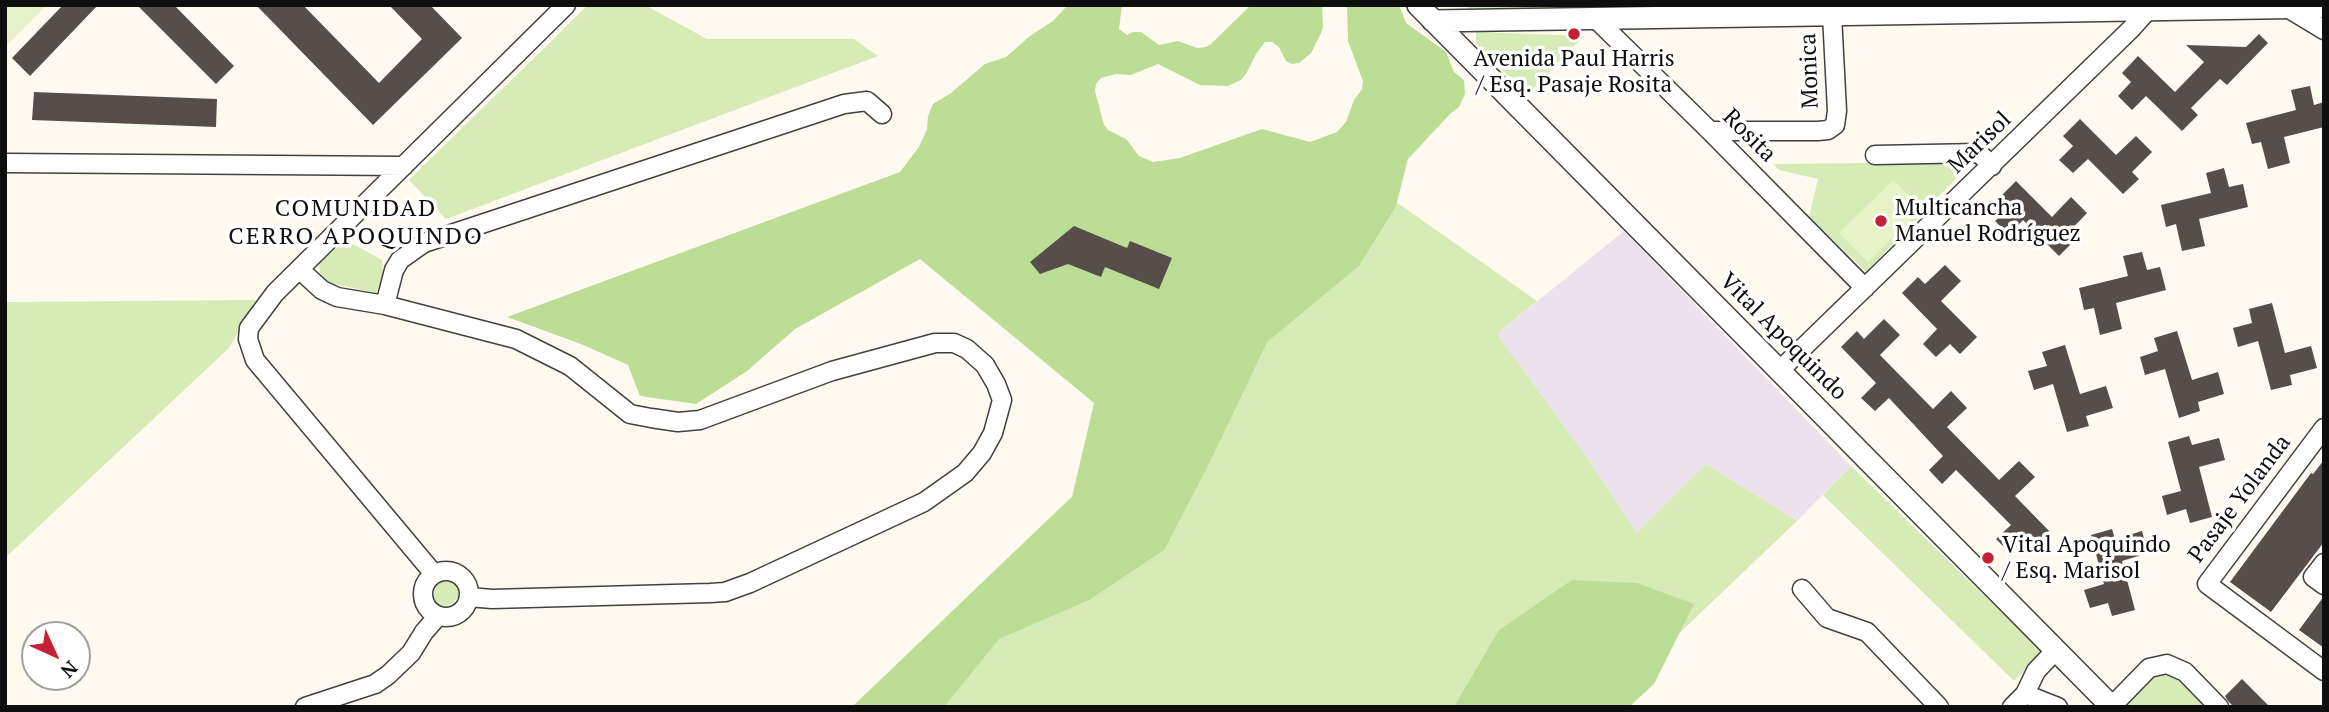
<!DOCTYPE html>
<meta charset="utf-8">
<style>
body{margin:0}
#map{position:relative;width:2329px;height:712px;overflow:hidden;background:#fffaef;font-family:"PT Serif",serif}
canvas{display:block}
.frame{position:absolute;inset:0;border:7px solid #0e0e0e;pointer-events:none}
.north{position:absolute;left:21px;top:621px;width:70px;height:70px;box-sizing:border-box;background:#fff;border:2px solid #9f9f9f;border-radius:50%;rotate:135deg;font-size:19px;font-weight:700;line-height:28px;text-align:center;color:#0e0e0e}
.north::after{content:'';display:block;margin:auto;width:24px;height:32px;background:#c42036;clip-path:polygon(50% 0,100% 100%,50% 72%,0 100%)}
</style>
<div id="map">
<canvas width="2329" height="712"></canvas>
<div class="frame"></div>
<div class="north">N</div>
</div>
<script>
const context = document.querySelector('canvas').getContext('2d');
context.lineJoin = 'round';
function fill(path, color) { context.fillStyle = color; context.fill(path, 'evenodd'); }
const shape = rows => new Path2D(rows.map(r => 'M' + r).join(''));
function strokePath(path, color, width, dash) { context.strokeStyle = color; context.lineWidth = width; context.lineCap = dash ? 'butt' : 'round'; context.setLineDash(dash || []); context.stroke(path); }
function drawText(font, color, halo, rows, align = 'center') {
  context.font = font + ' "PT Serif",serif'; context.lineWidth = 7; context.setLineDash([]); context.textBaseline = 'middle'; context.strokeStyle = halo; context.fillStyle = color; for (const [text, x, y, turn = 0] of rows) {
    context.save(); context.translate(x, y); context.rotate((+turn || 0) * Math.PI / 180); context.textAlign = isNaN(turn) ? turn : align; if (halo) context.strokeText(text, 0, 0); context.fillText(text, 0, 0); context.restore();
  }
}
fill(shape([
 [1624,231,1851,466,1797,521,1706,464,1637,533,1588,459,1497,334]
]), '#ebe2ed');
fill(shape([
 [588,5,645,5,707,39,854,39,878,56,446,219,409,180],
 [1469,5,1949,5,1468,12],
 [1476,32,1584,36,1527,95,1476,44],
 [1972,162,1866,272,1809,217,1818,179,1779,170,1773,164],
 [1382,192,1537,301,1497,334,1588,459,1637,533,1706,464,1797,521,1602,707,852,707,1134,437],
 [353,244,382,260,383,274,376,293,321,281,319,264,336,248],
 [256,300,229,348,5,558,5,302],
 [1851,466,2042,652,2014,681,1823,495],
 [438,582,452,582,462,594,441,613,431,602],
 [2172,674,2193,687,2212,707,2129,707,2126,704,2153,678]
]), '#d7ebb6');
fill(shape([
 [1068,5,1122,5,1119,29,1127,35,1133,32,1141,32,1159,45,1178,41,1197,48,1206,47,1211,44,1251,5,1322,5,1323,27,1321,33,1311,53,1299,63,1292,64,1286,61,1279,47,1272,42,1265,42,1256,54,1246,74,1241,80,1228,86,1200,85,1158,64,1131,75,1116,74,1101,78,1096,84,1095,91,1104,125,1108,130,1126,139,1139,156,1153,162,1180,158,1262,129,1310,142,1337,132,1346,122,1354,100,1362,89,1363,81,1348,41,1347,5,1399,5,1406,23,1446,52,1454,72,1464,80,1465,94,1459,107,1450,114,1408,159,1396,206,1359,266,1267,342,1209,464,1164,550,1089,600,999,639,944,707,852,707,1072,497,1094,403,920,259,795,329,747,371,696,404,640,396,628,365,581,344,507,317,900,172,919,147,927,129,928,116,933,104,951,93,985,64,1006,57,1030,36,1053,21],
 [1572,580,1637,583,1694,604,1654,684,1629,707,1454,707,1499,630]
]), '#bcdd95');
fill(shape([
 [5,5,47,5,5,47],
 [1893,180,1922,208,1868,262,1839,233]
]), '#e7f2c9');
fill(shape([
 [63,5,98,5,30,76,12,58],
 [137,5,174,5,234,66,216,84],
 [256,5,303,5,379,83,422,39,389,5,430,5,462,38,373,125],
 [2259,34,2268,43,2227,85,2220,79,2191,108,2198,115,2182,131,2146,96,2132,110,2118,96,2131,82,2122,73,2138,56,2175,92,2204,62,2186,45,2246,47],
 [2310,86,2314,105,2324,102,2324,127,2284,137,2290,163,2268,169,2261,142,2252,144,2246,123,2296,110,2291,90],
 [34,92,217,99,216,127,32,120],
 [2080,119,2116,155,2136,136,2152,152,2132,172,2139,179,2123,194,2088,159,2073,173,2059,160,2073,146,2063,136],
 [2224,168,2229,187,2243,184,2248,207,2199,219,2205,246,2182,251,2176,224,2166,227,2161,205,2211,193,2206,173],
 [2016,181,2052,217,2071,197,2087,213,2068,233,2075,240,2059,256,2023,220,2009,235,1995,221,2009,208,1999,198],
 [1074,226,1127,248,1130,241,1172,258,1159,289,1105,267,1101,277,1068,264,1040,274,1030,262],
 [2142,252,2147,270,2160,267,2166,290,2116,303,2122,329,2100,335,2094,308,2084,310,2079,288,2128,276,2123,256],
 [1945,265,1961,281,1941,301,1977,337,1960,354,1950,344,1936,357,1923,344,1937,329,1902,293,1918,277,1925,284],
 [2272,303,2285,353,2311,346,2317,368,2290,375,2292,385,2271,390,2258,341,2238,347,2233,328,2252,323,2249,309],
 [1884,319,1900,335,1880,355,1933,409,1951,391,1967,408,1947,427,1999,480,2019,461,2035,477,2015,496,2051,533,2034,550,2024,540,2010,553,1996,539,2011,525,1956,470,1942,484,1929,470,1943,456,1889,398,1875,411,1861,398,1876,383,1841,347,1857,331,1864,339],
 [2177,331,2192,380,2218,372,2224,394,2198,402,2200,411,2179,418,2165,369,2145,375,2140,357,2158,351,2154,338],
 [2065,345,2080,394,2106,386,2113,408,2086,416,2089,426,2067,432,2053,384,2034,390,2028,371,2047,366,2042,352],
 [2189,436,2192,445,2219,438,2225,460,2199,467,2212,517,2190,523,2186,509,2167,515,2162,496,2181,491,2168,442],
 [2324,460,2324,542,2271,612,2230,582,2311,473,2313,474],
 [2112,529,2115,539,2142,531,2148,553,2122,561,2135,610,2112,616,2108,603,2090,608,2084,590,2104,584,2091,535],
 [2324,596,2324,648,2299,630],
 [2242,679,2270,707,2234,707,2228,701,2225,696]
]), '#574e4a');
const minor = shape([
 [2286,7,2324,30],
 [1597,20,1710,131,1865,288],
 [1710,131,1818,131,1828,130,1835,125,1837,111,1832,15],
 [1875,155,1979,153,1992,166],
 [5,163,404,166],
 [299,269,322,290,337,297,385,305,516,339,570,366,630,414,651,418,678,422,700,420,832,371,935,343,954,343,967,349,985,365,996,384,1002,400,993,433,982,453,965,473,924,502,750,583,725,592,710,593,492,599,469,597],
 [385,305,394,270,400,260,424,243,844,104,867,101,882,114],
 [1779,371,2131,29,2148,10,2149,5],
 [2324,428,2207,584,2324,671],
 [2324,563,2313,577,2324,585],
 '423 594a23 23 0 1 1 46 0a23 23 0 1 1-46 0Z',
 [434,574,255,360,248,339,249,328,275,293,566,5],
 [1802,589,1827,618,1867,632,1939,707],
 [2025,694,2058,707],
 [2112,706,2149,668,2167,664,2185,672,2219,707],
 [305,707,375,684,388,675,411,653,424,632,438,616],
 [2012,707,2025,694,2036,671,2056,650]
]);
const tertiary = shape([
 [1418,5,2112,707],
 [1433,21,2324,7]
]);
strokePath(minor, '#414141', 21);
strokePath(tertiary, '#414141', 24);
strokePath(minor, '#fff', 18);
strokePath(tertiary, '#fff', 21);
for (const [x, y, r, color] of [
 [1574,34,7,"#c42036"],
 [1881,221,7,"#c42036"],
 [1988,558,7,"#c42036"]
]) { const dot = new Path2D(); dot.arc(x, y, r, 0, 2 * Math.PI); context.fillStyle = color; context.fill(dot); strokePath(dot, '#fff', 2.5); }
drawText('23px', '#0e0e0e', '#fff', [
 ["Avenida Paul Harris",1574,59,"center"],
 ["/ Esq. Pasaje Rosita",1574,85,"center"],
 ["Multicancha",1895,208],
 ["Manuel Rodríguez",1895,234],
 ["Vital Apoquindo",2002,545],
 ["/ Esq. Marisol",2002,571]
], 'left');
drawText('23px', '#0e0e0e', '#fff', [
 ["Monica",1810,71,-92],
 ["Rosita",1749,136,45],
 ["Marisol",1980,143,-44],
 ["Vital Apoquindo",1783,337,45],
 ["Pasaje Yolanda",2240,499,-53]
]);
context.letterSpacing = '2px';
drawText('24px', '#0e0e0e', '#fff', [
 ["COMUNIDAD",356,209],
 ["CERRO APOQUINDO",356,237]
]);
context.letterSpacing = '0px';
</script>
